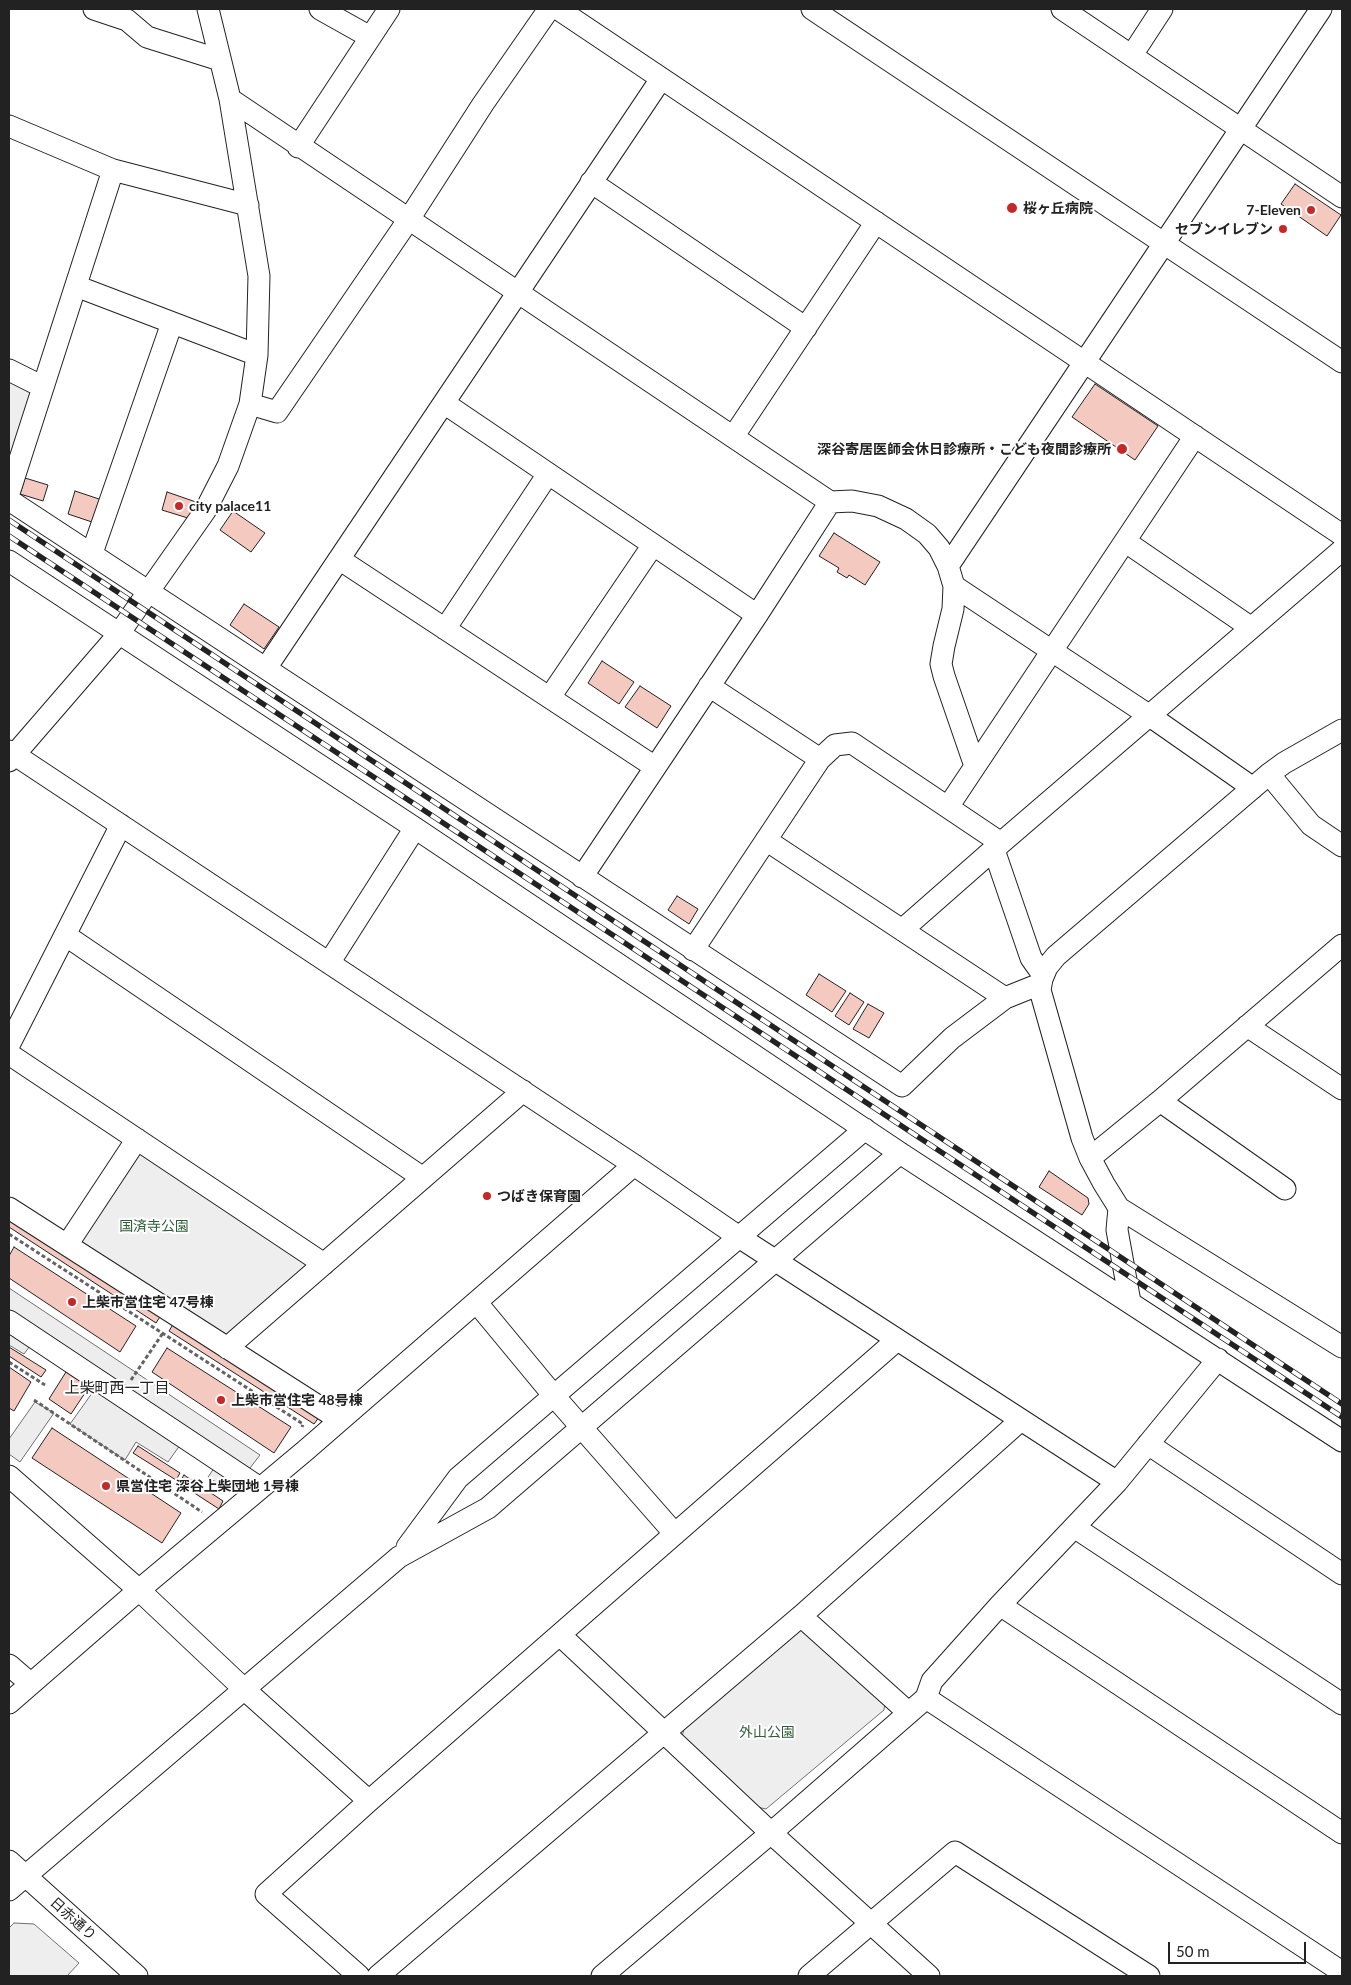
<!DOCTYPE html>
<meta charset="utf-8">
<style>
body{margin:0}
#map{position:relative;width:1351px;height:1985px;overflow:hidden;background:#fff;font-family:Lato,sans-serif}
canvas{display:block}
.frame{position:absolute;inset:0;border:10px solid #222;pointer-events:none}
.scale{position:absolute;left:1168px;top:1942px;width:138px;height:22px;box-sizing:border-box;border:2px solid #222;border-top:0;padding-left:6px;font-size:15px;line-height:18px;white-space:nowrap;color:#222;-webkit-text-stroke:4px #fff;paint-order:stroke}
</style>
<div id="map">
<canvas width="1351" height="1985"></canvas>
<div class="frame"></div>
<div class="scale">50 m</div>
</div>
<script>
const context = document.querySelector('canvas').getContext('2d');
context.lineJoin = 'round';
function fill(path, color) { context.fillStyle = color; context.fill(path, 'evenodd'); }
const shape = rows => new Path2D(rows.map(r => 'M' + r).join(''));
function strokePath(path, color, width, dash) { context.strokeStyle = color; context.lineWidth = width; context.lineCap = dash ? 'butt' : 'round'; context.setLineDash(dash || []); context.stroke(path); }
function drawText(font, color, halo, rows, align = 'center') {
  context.font = font + ' Lato,"Noto Sans JP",sans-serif'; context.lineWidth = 4; context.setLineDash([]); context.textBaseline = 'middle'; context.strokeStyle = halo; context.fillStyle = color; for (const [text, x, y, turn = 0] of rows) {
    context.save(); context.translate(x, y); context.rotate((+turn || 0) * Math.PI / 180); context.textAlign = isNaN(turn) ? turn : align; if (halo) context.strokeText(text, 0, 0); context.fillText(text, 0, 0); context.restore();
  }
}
const green = shape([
 [9,376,36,391,9,477,9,376],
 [137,1139,324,1264,227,1348,67,1245,137,1139],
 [800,1628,885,1701,884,1710,766,1809,757,1807,682,1737,685,1725,800,1628],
 [14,1923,34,1924,79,1963,67,1976,9,1976,9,1928,14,1923]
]);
fill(green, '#eee');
strokePath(green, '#6f6f6f', 1);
const parking = shape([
 [9,1288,260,1455,243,1477,230,1469,219,1484,208,1477,219,1461,185,1438,168,1462,136,1442,125,1460,70,1424,100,1382,35,1339,24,1354,9,1345,9,1288],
 [35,1402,54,1413,20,1462,9,1454,9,1439,35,1402]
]);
fill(parking, '#ededed');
strokePath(parking, '#6f6f6f', 1);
const building = shape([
 [1295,184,1341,215,1327,236,1281,204,1295,184],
 [1095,384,1158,426,1135,460,1072,417,1095,384],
 [25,478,48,485,43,501,20,494,25,478],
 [75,491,102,500,95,523,68,514,75,491],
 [167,492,196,502,191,519,162,510,167,492],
 [233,511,265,533,251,552,220,530,233,511],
 [834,533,880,562,865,585,849,575,847,578,837,572,839,568,819,556,834,533],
 [244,604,279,627,264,649,230,625,244,604],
 [602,661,634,682,619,704,588,683,602,661],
 [640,686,671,706,657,728,625,707,640,686],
 [677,896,698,909,689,924,668,910,677,896],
 [819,974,846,991,832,1012,806,995,819,974],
 [850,993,864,1002,849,1025,835,1016,850,993],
 [868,1004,884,1013,869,1038,853,1029,868,1004],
 [1049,1171,1088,1198,1089,1204,1082,1215,1039,1187,1049,1171],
 [9,1214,163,1312,156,1323,9,1227,9,1214],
 [14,1247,136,1326,120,1352,9,1278,9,1256,14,1247],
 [175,1321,322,1413,314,1424,169,1331,175,1321],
 [9,1347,46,1370,41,1377,9,1356,9,1347],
 [167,1348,291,1427,274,1453,152,1372,167,1348],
 [9,1367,31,1382,14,1411,9,1408,9,1367],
 [66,1372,89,1387,71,1414,49,1399,66,1372],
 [52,1428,181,1513,162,1543,32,1458,52,1428],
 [138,1446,180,1473,176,1480,133,1453,138,1446],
 [184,1475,223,1501,219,1509,179,1483,184,1475]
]);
fill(building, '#f3c9c0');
strokePath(building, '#222', 1);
const minor = shape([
 [94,9,127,20,147,37,220,60],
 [320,9,370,37],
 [558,9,1342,535],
 [812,9,1342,362],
 [1062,9,1342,197],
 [1132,55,1162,9],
 [230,99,830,502,852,501,878,506,906,519,927,534,939,548,948,566,954,586,953,609,944,646,941,664,944,676,975,766],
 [9,126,113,170,248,205],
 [298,147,389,9],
 [591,182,806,328],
 [76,286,257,355],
 [9,370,43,387],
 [444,403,757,615],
 [250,404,277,412,409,219,483,104,549,9],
 [733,437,876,222],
 [9,493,113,170],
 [9,500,902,1086,952,1038,1005,998,1040,984],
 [1126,542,1250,627],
 [92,553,172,323],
 [339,559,655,767],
 [9,561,415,828,900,1153,1342,1441],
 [948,566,1321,9],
 [954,586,1150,716,1253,788],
 [445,629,548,474],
 [266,668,661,79],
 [709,686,820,759],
 [550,697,653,545],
 [1342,730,1284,763,1269,774,1056,956,1047,967,1042,979,1040,990,1082,1138,1090,1158,1104,1184,1119,1208,1342,1347],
 [9,751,634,1165,739,1237,1117,1482],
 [9,761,118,635,205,511,228,466,250,404,257,355,259,276,230,99,208,9],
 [1269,774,1311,825,1342,846],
 [948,807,1195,436],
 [766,840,1005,998],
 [994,850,1031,958,1043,975],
 [582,877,757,615,830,502],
 [902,930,1001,843,1342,550],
 [65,935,423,1178],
 [693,950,820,759,835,745,852,743,1001,843],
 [329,963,415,828],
 [1247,1026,1342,1089],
 [9,1045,121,825],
 [9,1054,324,1264],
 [1160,1101,1285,1189],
 [1090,1158,1160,1101,1342,945],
 [9,1208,340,1420],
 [1119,1208,1117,1230,1130,1302],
 [67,1245,137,1139],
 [477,1303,554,1396,675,1534],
 [9,1321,260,1488],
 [227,1348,523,1091],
 [1148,1444,1342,1574],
 [9,1476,139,1590,244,1689,369,1801],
 [1074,1527,1342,1704],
 [407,1547,458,1478,865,1129],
 [1000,1605,1342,1833],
 [801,1616,909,1713],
 [560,1635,771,1833,929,1976],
 [9,1665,31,1684],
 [926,1698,1342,1972],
 [9,1703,139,1590,306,1450,634,1165],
 [9,1861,137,1976],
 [9,1890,399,1557,488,1508,900,1153],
 [359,1976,266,1894,369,1801,897,1340],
 [378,1976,801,1616,1021,1420],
 [602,1976,771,1833,926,1698,932,1681,1000,1605,1117,1482,1218,1359],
 [809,1976,955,1852,1149,1976]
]);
strokePath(minor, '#222', 23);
strokePath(shape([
 [9,1234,303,1424,302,1427],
 [9,1362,45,1385],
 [131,1380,163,1333],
 [34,1400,202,1512]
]), '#646464', 3, [4, 2.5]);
strokePath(minor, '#fff', 21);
const rail = shape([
 [9,520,1342,1404],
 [9,536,1342,1417]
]);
strokePath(rail, '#222', 5.5);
strokePath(rail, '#fff', 4, [11]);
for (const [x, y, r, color] of [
 [1012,208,6,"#c62828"],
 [1311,210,5,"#c62828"],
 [1283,229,5,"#c62828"],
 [1122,449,6,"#c62828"],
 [179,506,5,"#c62828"],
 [487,1196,5,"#c62828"],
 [72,1302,5,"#c62828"],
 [221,1400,5,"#c62828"],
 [106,1486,5,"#c62828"]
]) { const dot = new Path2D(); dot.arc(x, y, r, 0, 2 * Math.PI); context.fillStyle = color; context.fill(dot); strokePath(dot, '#fff', 2); }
drawText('bold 14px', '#222', '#fff', [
 ["桜ヶ丘病院",1023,208],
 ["7-Eleven",1301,210,"right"],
 ["セブンイレブン",1273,229,"right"],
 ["深谷寄居医師会休日診療所・こども夜間診療所",1111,449,"right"],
 ["city palace11",189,506],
 ["つばき保育園",497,1196],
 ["上柴市営住宅 47号棟",82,1302],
 ["上柴市営住宅 48号棟",231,1400],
 ["県営住宅 深谷上柴団地 1号棟",116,1486]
], 'left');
drawText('14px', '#2f5e38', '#fff', [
 ["国済寺公園",154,1226],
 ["外山公園",767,1732]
]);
drawText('14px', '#222', '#fff', [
 ["日赤通り",73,1919,42]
]);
drawText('15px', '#222', '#fff', [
 ["上柴町西一丁目",117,1388]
]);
</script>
